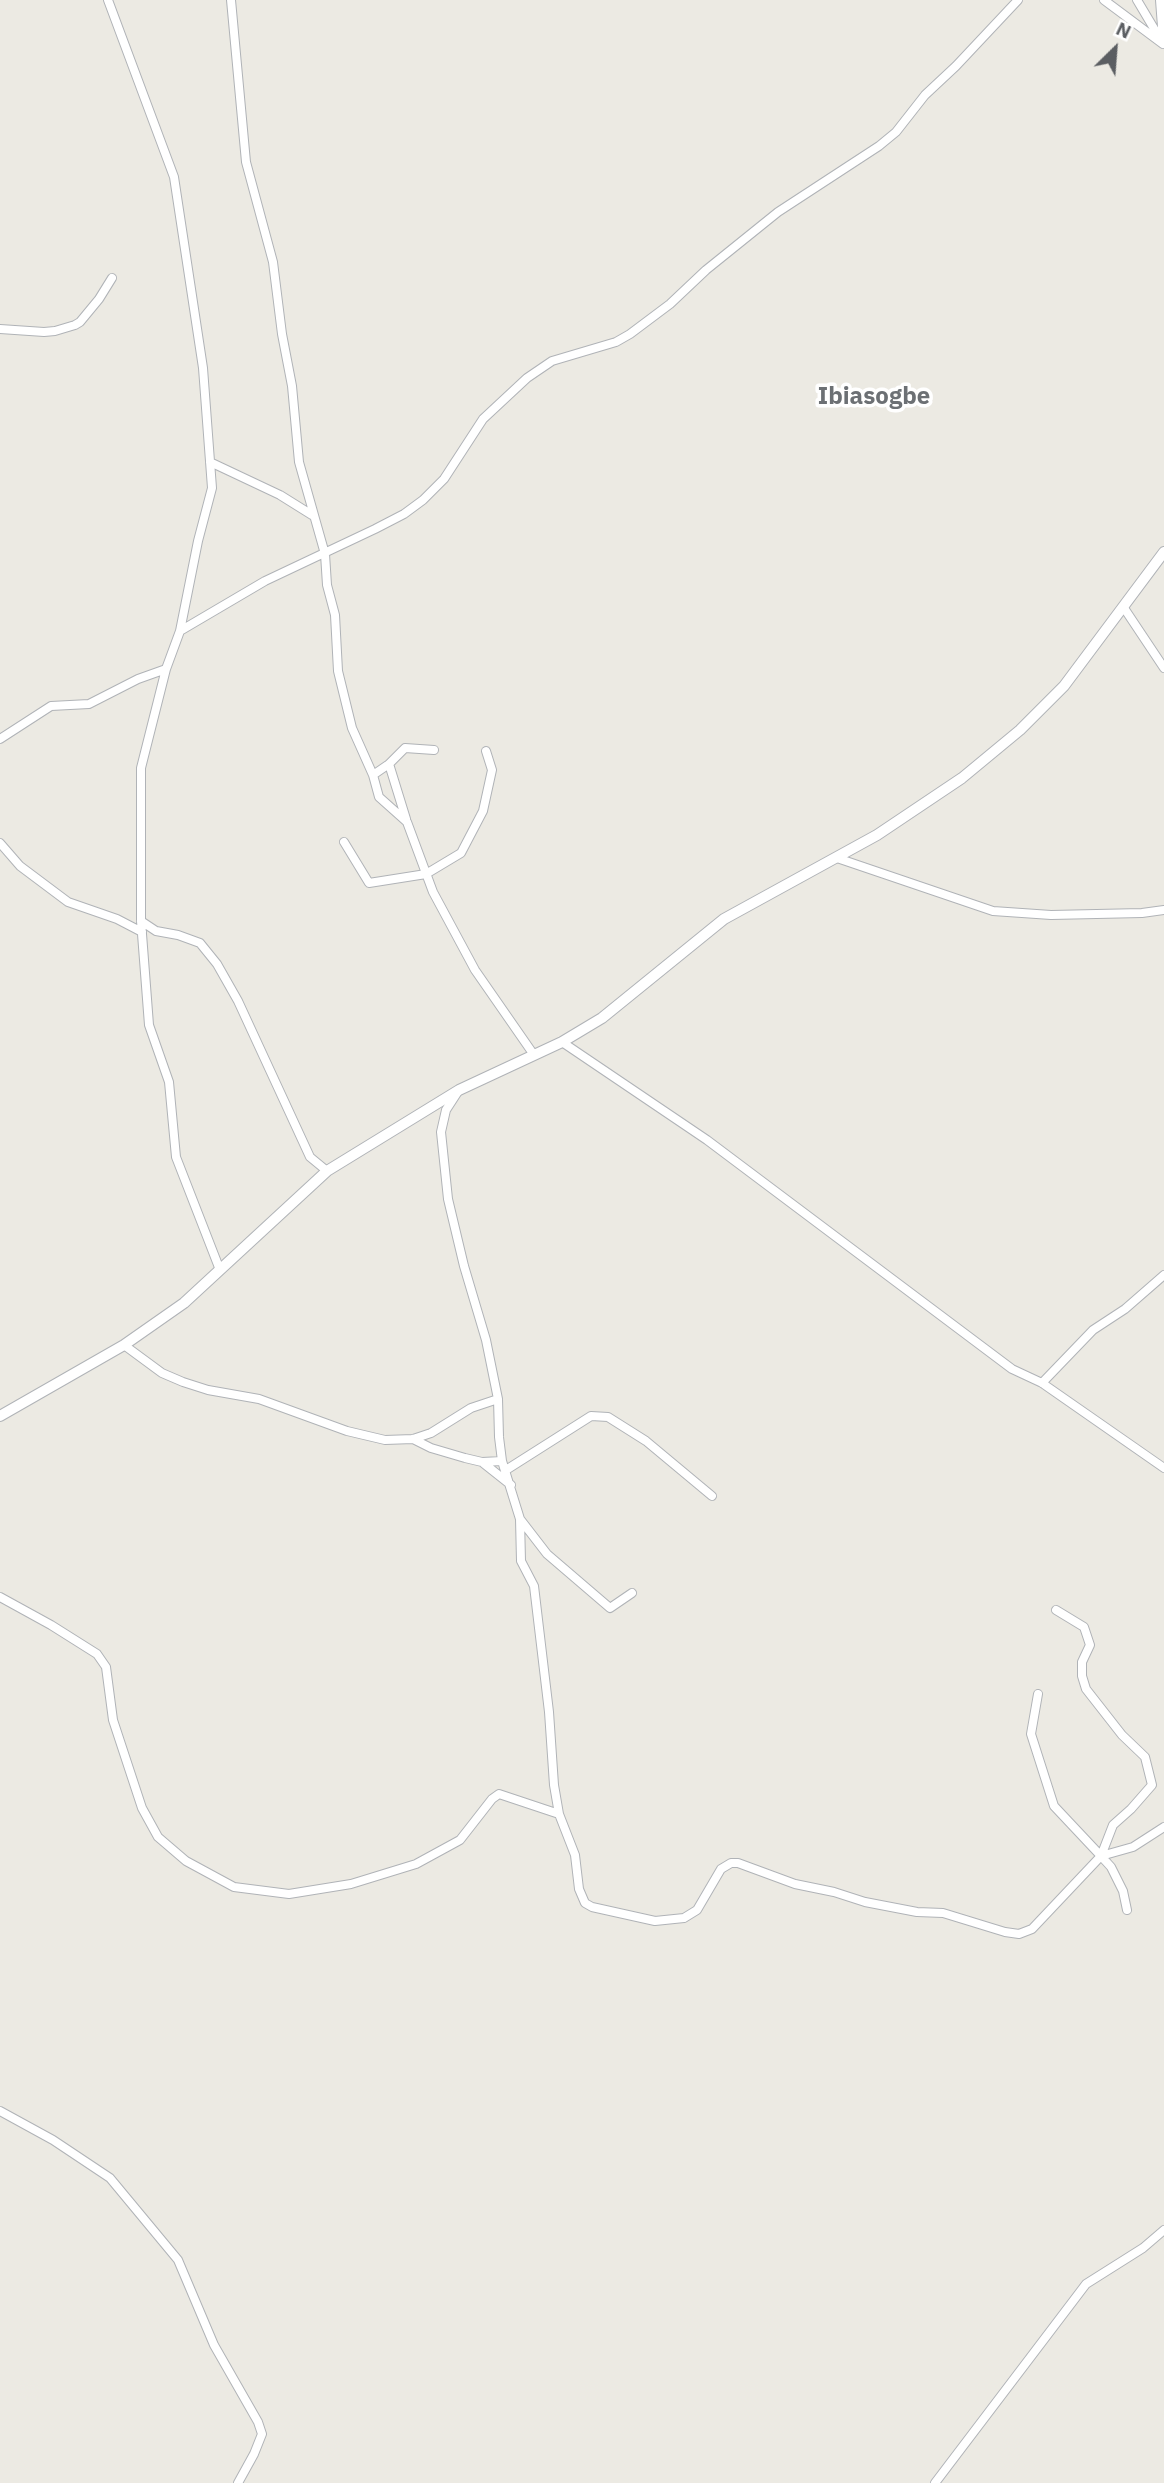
<!DOCTYPE html>
<style>
body{margin:0}
#map{position:relative;width:1164px;height:2483px;overflow:hidden;background:#eceae3;font-family:"IBM Plex Sans",sans-serif}
canvas{display:block}
.north{position:absolute;left:1080px;top:14px;width:70px;height:70px;-webkit-text-stroke:5px #fff;paint-order:stroke;rotate:25deg;font-size:19px;font-weight:700;line-height:28px;text-align:center;color:#5b5e62}
.north::after{content:'';display:block;margin:auto;width:24px;height:32px;background:#5b5e62;clip-path:polygon(50% 0,100% 100%,50% 72%,0 100%)}
</style>
<div id="map">
<canvas width="1164" height="2483"></canvas>
<div class="north">N</div>
</div>
<script>
const context = document.querySelector('canvas').getContext('2d');
context.lineJoin = 'round';
const shape = rows => new Path2D(rows.map(r => 'M' + r).join(''));
function strokePath(path, color, width, dash) { context.strokeStyle = color; context.lineWidth = width; context.lineCap = dash ? 'butt' : 'round'; context.setLineDash(dash || []); context.stroke(path); }
function drawText(font, color, halo, rows, align = 'center') {
  context.font = font + ' "IBM Plex Sans",sans-serif'; context.lineWidth = 7; context.setLineDash([]); context.textBaseline = 'middle'; context.strokeStyle = halo; context.fillStyle = color; for (const [text, x, y, turn = 0] of rows) {
    context.save(); context.translate(x, y); context.rotate((+turn || 0) * Math.PI / 180); context.textAlign = isNaN(turn) ? turn : align; if (halo) context.strokeText(text, 0, 0); context.fillText(text, 0, 0); context.restore();
  }
}
const minor = shape([
 [108,0,174,177,203,368,212,488,198,541,180,631,166,669,141,768,141,921,149,1025,169,1082,176,1157,220,1270],
 [231,0,246,162,273,262,282,334,292,386,299,462,325,554,327,585,335,615,338,671,352,728,373,775,379,797,407,822,433,892,475,970,534,1055],
 [1104,0,1163,44],
 [1137,0,1162,42],
 [1160,0,1163,40],
 [0,329,44,332,55,331,75,325,80,322,99,299,112,278],
 [210,462,280,495,312,515],
 [1124,608,1164,668],
 [180,631,265,581,375,529,404,514,423,500,444,479,483,419,527,378,552,361,616,342,630,334,670,304,706,270,778,212,879,146,896,132,925,95,956,66,1018,0],
 [0,739,51,706,89,704,138,679,166,669],
 [389,764,406,819],
 [373,775,389,764,405,748,434,750],
 [344,842,369,883,426,874,461,853,483,811,492,770,486,751],
 [0,843,20,866,68,902,117,919,142,932],
 [837,858,993,911,1051,915,1142,913,1164,910],
 [141,921,156,931,178,935,200,943,217,964,238,1001,310,1157,327,1171],
 [562,1042,707,1140,1012,1369,1042,1383,1164,1468],
 [457,1093,446,1110,441,1132,448,1199,464,1266,486,1340,498,1399,499,1437,502,1461,520,1519,521,1561,534,1586,549,1712,554,1785,559,1814,575,1855,579,1889,585,1903,592,1907,655,1921,684,1918,697,1910,721,1869,731,1863,738,1863,795,1884,834,1892,865,1902,917,1912,943,1913,1005,1932,1019,1934,1032,1929,1101,1856,1133,1847,1164,1827],
 [124,1345,162,1373,183,1382,208,1390,259,1399,347,1431,385,1440,413,1439,431,1433,471,1408,498,1399],
 [1042,1383,1093,1330,1125,1309,1164,1275],
 [413,1439,431,1448,465,1458,482,1462,502,1461],
 [482,1462,511,1485],
 [506,1470,591,1416,608,1417,646,1441,712,1496],
 [520,1519,547,1554,610,1608,632,1593],
 [0,1597,51,1625,97,1654,106,1667,113,1720,142,1808,158,1837,186,1861,234,1887,289,1894,351,1884,416,1864,460,1840,492,1799,499,1794,559,1814],
 [1056,1610,1084,1627,1090,1645,1082,1662,1082,1676,1086,1689,1122,1735,1145,1757,1152,1785,1131,1809,1113,1825,1101,1856,1111,1867,1123,1891,1127,1910],
 [1038,1694,1031,1734,1054,1806,1101,1856],
 [0,2111,53,2140,110,2178,178,2260,214,2345,258,2422,262,2434,254,2454,238,2483],
 [935,2483,1086,2284,1143,2248,1164,2230]
]);
const tertiary = shape([
 [0,1416,124,1345,184,1303,327,1171,459,1090,562,1042,602,1018,724,919,877,835,962,778,1020,730,1064,686,1164,552]
]);
strokePath(minor, '#b0b3b7', 10);
strokePath(tertiary, '#b0b3b7', 12);
strokePath(minor, '#fff', 8);
strokePath(tertiary, '#fff', 10);
drawText('bold 24px', '#6c7074', '#fff', [
 ["Ibiasogbe",874,397]
]);
</script>
